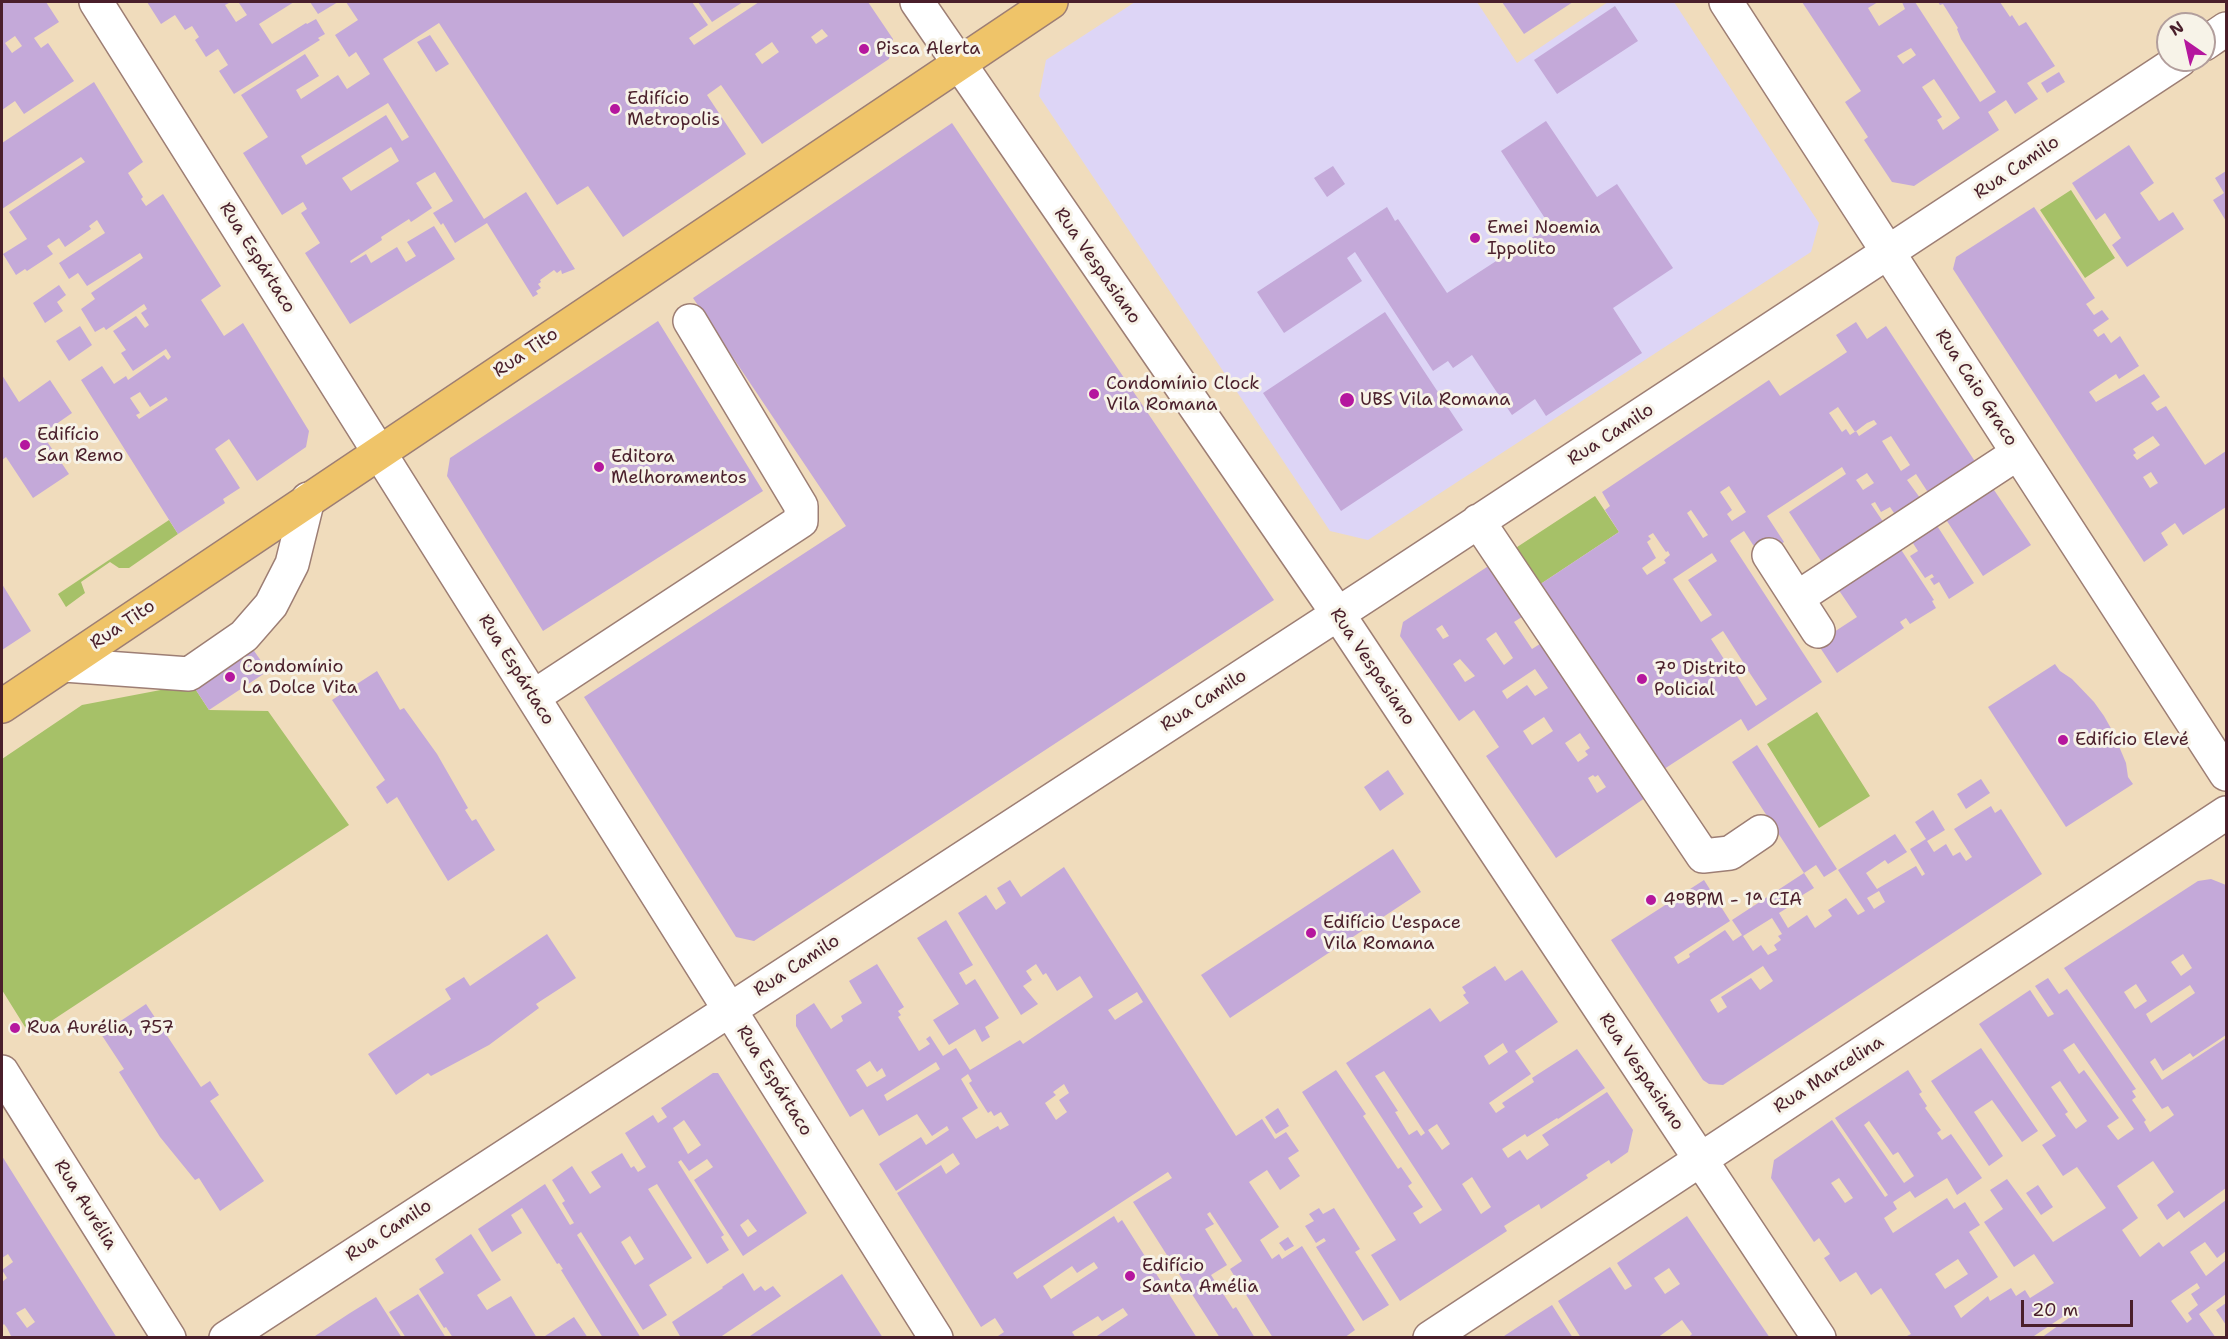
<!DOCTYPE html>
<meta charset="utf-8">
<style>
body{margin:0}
#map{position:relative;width:2228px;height:1339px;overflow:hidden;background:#f0dcbc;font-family:"Shantell Sans",sans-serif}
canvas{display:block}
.frame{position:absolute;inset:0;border:3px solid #4a1f2b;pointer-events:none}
.north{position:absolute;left:2156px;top:12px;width:60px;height:60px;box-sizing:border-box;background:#f7f3e8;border:2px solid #b29e9c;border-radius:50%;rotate:326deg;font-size:16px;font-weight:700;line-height:24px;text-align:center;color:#4a1f2b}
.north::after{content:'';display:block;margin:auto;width:21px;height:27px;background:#b5179e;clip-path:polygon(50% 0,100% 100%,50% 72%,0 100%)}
.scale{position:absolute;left:2021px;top:1300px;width:112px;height:27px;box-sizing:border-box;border:3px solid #4a1f2b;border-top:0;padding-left:8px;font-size:18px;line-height:21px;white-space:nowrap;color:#4a1f2b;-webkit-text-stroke:4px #f7f3e8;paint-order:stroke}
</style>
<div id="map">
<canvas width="2228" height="1339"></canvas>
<div class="frame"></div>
<div class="north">N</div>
<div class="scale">20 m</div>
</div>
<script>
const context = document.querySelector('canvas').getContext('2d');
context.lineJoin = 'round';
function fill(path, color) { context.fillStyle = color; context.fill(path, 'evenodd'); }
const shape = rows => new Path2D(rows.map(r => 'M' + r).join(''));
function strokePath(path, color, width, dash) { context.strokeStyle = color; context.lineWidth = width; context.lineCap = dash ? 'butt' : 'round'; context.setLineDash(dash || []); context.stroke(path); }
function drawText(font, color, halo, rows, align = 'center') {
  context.font = font + ' "Shantell Sans",sans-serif'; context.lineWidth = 6; context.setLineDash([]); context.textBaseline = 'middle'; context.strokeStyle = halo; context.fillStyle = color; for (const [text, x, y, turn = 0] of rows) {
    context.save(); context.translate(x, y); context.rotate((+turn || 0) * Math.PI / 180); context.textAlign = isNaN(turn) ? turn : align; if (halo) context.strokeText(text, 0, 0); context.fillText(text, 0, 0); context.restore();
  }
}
fill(shape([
 [1135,2,1477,2,1517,63,1608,2,1674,2,1819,223,1811,252,1368,540,1330,531,1039,96,1046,60]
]), '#ddd5f6');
fill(shape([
 [2071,190,2115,258,2085,278,2040,210],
 [1595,496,1619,532,1533,589,1508,553],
 [169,520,178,534,129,568,119,568,110,562,81,582,85,593,66,607,58,594],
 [192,684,209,710,268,711,349,825,30,1035,2,990,2,759,82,705],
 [1817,712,1870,796,1819,828,1767,744]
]), '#a6c168');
fill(shape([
 [2,2,46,2,59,22,34,38,41,48,48,43,74,81,24,114,15,101,2,110],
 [15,36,22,46,12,53,5,43],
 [147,2,231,2,225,5,236,22,247,15,239,3,241,2,294,2,259,24,272,44,306,23,307,24,316,19,325,34,318,38,320,40,234,94,219,71,228,65,218,49,206,57,195,40,199,37,192,26,185,30,175,15,161,24],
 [310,2,338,2,318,14],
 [346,2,692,2,708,25,689,38,694,45,759,2,868,2,893,39,889,59,762,144,721,85,707,95,746,154,623,237,588,186,557,205,439,23,383,59,386,64,484,219,526,192,575,269,562,274,561,270,557,273,554,270,540,280,541,282,538,284,541,288,536,291,538,294,533,297,487,223,455,243,443,223,441,225,433,213,453,201,435,172,416,183,432,208,411,222,409,219,381,237,382,240,350,261,351,263,366,254,371,263,397,247,406,262,416,256,407,242,434,226,455,259,350,324,305,253,320,243,301,213,307,209,303,202,282,215,243,153,268,137,241,95,305,54,319,76,296,90,301,99,338,75,347,89,370,74,356,52,349,57,335,35,358,20],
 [822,29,828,36,816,44,811,37],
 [772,42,779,52,762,64,755,54],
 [388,103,409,137,402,141,386,115,306,165,301,156],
 [391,147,399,161,351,191,342,178],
 [698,2,743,2,712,22],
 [1502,2,1573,2,1524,34],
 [1802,2,1878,2,1868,8,1879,26,1905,9,1902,2,1915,2,1980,102,1996,92,1961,39,1957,29,1958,28,1943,4,1940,5,1938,2,2000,2,2010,17,2012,15,2019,26,2026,22,2055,66,2027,83,2038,99,2015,114,2006,100,1988,112,1999,130,1914,186,1892,182,1864,140,1868,137,1845,102,1861,91],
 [1911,48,1916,55,1903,64,1897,56],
 [1934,79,1960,118,1943,130,1937,120,1942,117,1922,87],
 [1615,6,1638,41,1557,94,1534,60],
 [430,35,449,64,436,72,417,42],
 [2059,72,2065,82,2047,93,2041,83],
 [94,82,143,162,128,173,143,197,141,199,146,206,163,194,221,286,201,300,224,336,243,323,309,431,306,447,257,481,229,439,215,449,240,488,223,499,225,503,178,534,81,380,102,366,114,384,126,376,128,380,164,355,168,360,171,357,166,349,133,371,121,353,126,350,113,331,136,316,145,328,149,325,141,313,147,309,144,304,106,330,104,327,95,332,81,309,95,299,91,293,143,258,140,253,87,286,78,273,69,279,59,263,105,233,97,220,89,226,91,229,65,247,59,238,47,246,53,254,27,271,25,269,16,275,3,254,27,239,9,212,85,162,81,157,2,209,2,143],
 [140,392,150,407,166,397,168,400,139,419,136,415,140,413,130,398],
 [1546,121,1597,197,1617,184,1673,268,1613,308,1642,353,1546,416,1535,399,1512,415,1472,355,1453,368,1448,361,1433,371,1355,252,1347,258,1362,281,1284,333,1257,292,1387,207,1395,221,1398,219,1447,293,1550,226,1501,151],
 [952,123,1274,600,754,941,736,937,584,697,846,526,693,298],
 [2129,145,2154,183,2140,193,2159,221,2173,212,2184,229,2127,267,2112,245,2121,238,2105,213,2096,220,2072,183],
 [1333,166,1345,184,1327,197,1314,178],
 [2226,171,2226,221,2213,200,2224,193,2215,178],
 [2034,207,2095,298,2086,304,2094,315,2102,310,2109,319,2093,330,2098,337,2104,333,2111,343,2120,336,2139,366,2119,379,2116,374,2089,392,2096,402,2144,374,2160,397,2151,403,2157,411,2166,406,2205,465,2226,451,2226,507,2183,535,2175,523,2161,533,2168,545,2144,562,1953,269,1956,257],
 [2153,436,2160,445,2137,460,2133,455,2136,453,2133,449],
 [2151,472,2158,483,2150,488,2143,477],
 [59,285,66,295,57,302,63,311,45,323,33,303],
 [1385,312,1463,430,1341,511,1263,393],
 [658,321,763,491,543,631,447,476,450,458],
 [1856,322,1867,339,1886,326,1978,466,1931,497,1916,474,1907,480,1923,502,1898,519,1890,507,1881,512,1875,502,1871,504,1886,526,1825,567,1789,512,1846,474,1842,467,1767,516,1784,542,1761,557,1744,531,1732,539,1730,541,1822,682,1748,731,1741,719,1658,773,1533,589,1619,532,1605,510,1610,506,1602,492,1769,380,1780,396,1829,364,1847,352,1836,335],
 [1838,407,1855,432,1867,423,1874,420,1877,424,1859,436,1856,431,1850,435,1846,429,1842,432,1829,413],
 [1891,436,1910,465,1901,471,1882,441],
 [1867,473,1874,483,1863,490,1856,480],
 [1729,486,1746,512,1732,521,1727,514,1732,510,1720,492],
 [1691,510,1708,535,1703,538,1687,513],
 [1653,533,1666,552,1668,551,1670,555,1664,560,1666,563,1647,575,1642,568,1656,558,1647,542,1651,539,1648,536],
 [1712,553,1717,561,1688,580,1712,615,1701,622,1673,579],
 [1723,631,1743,662,1731,670,1711,639],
 [1747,669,1767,699,1756,706,1737,676],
 [80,326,92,345,69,361,56,341],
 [2,375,19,402,50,380,72,413,42,434,69,474,33,498,6,457,2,460],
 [1990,484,2031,545,1983,576,1943,515],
 [1934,521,1974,583,1949,599,1939,582,1934,585,1930,579,1934,577,1932,574,1925,578,1910,556,1918,551,1909,537],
 [1898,545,1934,600,1932,601,1936,608,1910,624,1906,618,1900,622,1904,628,1837,673,1817,643,1857,617,1836,586],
 [1490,565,1525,615,1514,622,1532,649,1543,642,1648,796,1556,858,1486,756,1499,747,1474,710,1459,721,1400,636,1403,622],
 [1442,625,1449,636,1443,639,1436,629],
 [1496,632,1513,658,1504,665,1486,639],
 [1460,659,1475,676,1465,682,1453,664],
 [1535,669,1548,688,1535,696,1527,685,1507,699,1502,691],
 [1544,717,1553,731,1532,745,1523,731],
 [1580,733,1590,748,1585,751,1588,755,1578,762,1565,743],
 [1593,775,1595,777,1598,775,1606,787,1597,793,1588,778],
 [2,584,31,631,2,650],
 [250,645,268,671,209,710,192,684],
 [2055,664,2060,671,2072,679,2094,702,2104,716,2113,732,2126,763,2128,777,2133,784,2066,827,1988,707],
 [377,671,400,710,404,708,437,754,468,808,465,810,472,821,476,819,495,850,448,881,397,797,387,804,376,787,385,780,332,700],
 [1757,745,1837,869,1824,877,1816,865,1804,873,1732,762],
 [1388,770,1404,794,1380,811,1364,787],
 [1981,779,1990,793,1966,809,1957,794],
 [1991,806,1995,813,2001,809,2042,874,1723,1085,1709,1084,1703,1080,1611,940,1704,880,1730,921,1674,957,1678,964,1690,957,1689,954,1725,930,1733,941,1742,935,1732,920,1804,873,1814,888,1796,899,1798,901,1779,913,1788,928,1807,915,1815,928,1832,916,1828,910,1846,898,1858,915,1865,911,1838,870,1895,834,1907,852,1888,864,1885,860,1866,873,1877,889,1916,866,1922,876,1925,874,1910,849,1926,839,1915,822,1933,810,1945,830,1927,841,1934,852,1946,844,1953,856,1960,852,1966,861,1972,857,1954,829],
 [1879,891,1885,902,1874,909,1867,898],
 [1772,918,1782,934,1778,936,1781,940,1774,945,1777,950,1768,955,1761,945,1753,951,1743,936],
 [1763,966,1773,981,1760,990,1751,978,1721,997,1727,1007,1718,1013,1710,1000],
 [1393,849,1421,892,1230,1018,1201,975],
 [1064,867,1236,1136,1262,1119,1275,1139,1286,1132,1299,1151,1288,1158,1300,1176,1280,1190,1267,1170,1249,1182,1279,1227,1260,1240,1272,1259,1279,1254,1282,1259,1302,1246,1355,1330,1344,1338,1273,1338,1230,1269,1242,1261,1210,1212,1207,1214,1214,1224,1205,1229,1227,1265,1211,1275,1233,1309,1236,1307,1255,1338,1220,1338,1133,1202,1172,1178,1168,1172,1013,1273,1017,1279,1114,1216,1118,1223,1122,1220,1197,1338,1094,1338,1128,1315,1123,1308,1102,1321,1098,1316,1072,1332,1076,1338,995,1338,1004,1332,995,1318,981,1327,897,1193,941,1165,946,1174,960,1164,953,1153,896,1191,879,1164,921,1137,926,1145,949,1130,947,1126,932,1136,917,1114,879,1136,863,1109,850,1117,796,1026,796,1015,814,1003,831,1029,843,1021,841,1016,862,1003,849,981,877,964,904,1007,898,1011,901,1015,898,1017,919,1051,930,1044,926,1039,930,1036,943,1056,956,1048,970,1070,1020,1040,1023,1044,1093,997,1080,976,1057,991,1046,973,1043,975,1036,964,1026,971,1032,980,1023,986,1038,1004,1021,1015,958,913,986,895,996,910,1006,903,997,888,1010,880,1021,897],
 [1137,992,1143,1002,1115,1020,1108,1010],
 [870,1061,877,1072,882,1068,886,1076,867,1087,856,1070],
 [936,1062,940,1069,887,1101,884,1095],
 [968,1074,972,1081,969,1083,988,1113,991,1111,994,1116,1001,1112,1009,1125,1000,1130,998,1126,976,1139,962,1118,978,1108,961,1079],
 [1064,1084,1069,1093,1059,1100,1067,1112,1056,1120,1045,1103,1056,1095,1053,1092],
 [1094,1262,1098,1268,1051,1299,1043,1286,1072,1266,1077,1273],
 [2211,879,2226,885,2226,1035,2193,1057,2190,1053,2163,1071,2155,1058,2150,1062,2162,1080,2226,1038,2226,1188,2184,1218,2179,1211,2167,1220,2157,1205,2174,1192,2153,1161,2117,1186,2138,1218,2122,1230,2140,1257,2159,1242,2163,1247,2226,1200,2226,1251,2217,1258,2205,1242,2190,1252,2206,1276,2226,1260,2226,1294,2199,1314,2216,1338,2041,1338,2073,1315,2073,1310,2031,1338,1908,1338,1907,1336,1911,1334,1881,1288,1871,1295,1856,1272,1840,1282,1824,1258,1830,1254,1819,1238,1814,1242,1771,1178,1774,1160,1832,1120,1885,1197,1888,1195,1835,1118,1908,1070,1922,1092,1919,1094,1927,1106,1925,1108,1941,1130,1937,1133,1942,1140,1951,1134,1982,1178,1957,1195,1947,1178,1915,1198,1910,1191,1893,1202,1897,1209,1884,1218,1893,1233,1947,1198,1954,1209,1965,1202,1980,1225,1969,1232,1998,1277,1954,1306,1961,1318,1988,1296,1990,1301,2011,1288,2016,1296,2025,1290,2030,1298,2054,1283,2034,1254,2014,1267,1984,1222,2003,1209,1990,1190,2007,1179,2053,1242,2106,1208,2077,1167,2063,1176,2042,1145,2056,1136,1979,1024,2030,990,2048,1017,2054,1014,2035,986,2048,978,2059,994,2067,989,2136,1089,2132,1091,2136,1097,2132,1100,2146,1120,2144,1122,2150,1132,2174,1115,2168,1106,2162,1109,2064,968,2198,881],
 [2183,954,2192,968,2181,976,2171,962],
 [2136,984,2147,1001,2135,1009,2124,992],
 [2190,985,2195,993,2151,1023,2146,1014],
 [2074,1043,2134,1129,2118,1140,2107,1126,2119,1118,2084,1070,2079,1074,2063,1050],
 [2060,1081,2087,1121,2076,1129,2065,1114,2068,1112,2051,1087],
 [1869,1121,1893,1155,1898,1152,1914,1176,1904,1183,1864,1125],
 [1839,1178,1853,1198,1845,1203,1831,1183],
 [1958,1259,1968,1274,1945,1289,1935,1274],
 [2197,1283,2200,1288,2191,1294,2198,1305,2188,1313,2192,1319,2187,1323,2171,1301],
 [946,920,973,965,959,973,966,985,975,979,999,1018,985,1027,990,1037,982,1042,975,1029,949,1045,933,1020,959,1004,917,938],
 [547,934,576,978,536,1004,539,1008,489,1045,431,1076,428,1073,396,1095,368,1054,451,999,445,989,464,977,470,986],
 [1495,966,1505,981,1522,970,1558,1022,1515,1051,1531,1074,1489,1103,1496,1113,1505,1107,1502,1103,1534,1082,1532,1078,1577,1049,1605,1088,1558,1119,1557,1118,1527,1137,1525,1134,1502,1149,1508,1158,1520,1150,1527,1160,1549,1145,1542,1135,1607,1092,1633,1130,1628,1152,1611,1164,1609,1160,1586,1175,1588,1178,1541,1209,1539,1204,1504,1226,1507,1231,1400,1301,1371,1255,1396,1240,1302,1092,1336,1070,1366,1114,1363,1116,1398,1169,1401,1167,1412,1183,1408,1186,1423,1207,1413,1213,1420,1224,1442,1210,1346,1063,1430,1008,1440,1022,1469,1003,1463,995,1466,993,1462,987],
 [1503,1043,1508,1052,1489,1065,1484,1056],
 [1384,1071,1425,1133,1421,1136,1417,1130,1409,1135,1395,1112,1398,1111,1375,1076],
 [1437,1124,1450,1144,1442,1150,1428,1130],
 [1472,1177,1491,1207,1481,1214,1462,1184],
 [146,1004,201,1087,210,1081,219,1095,210,1101,264,1181,220,1211,199,1178,195,1180,160,1137,119,1072,124,1069,101,1034],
 [1981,1048,2038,1131,2022,1142,1992,1100,1974,1112,2003,1156,1989,1166,1931,1081],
 [713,1073,718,1073,807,1213,743,1256,694,1180,713,1167,707,1159,689,1171,681,1160,678,1162,724,1235,721,1237,729,1250,707,1264,657,1184,648,1189,692,1258,649,1285,667,1315,643,1330,581,1232,577,1235,641,1338,603,1338,561,1270,563,1269,559,1263,557,1264,522,1208,511,1215,522,1233,492,1252,478,1229,545,1184,570,1225,574,1223,562,1203,565,1201,552,1180,572,1166,590,1194,601,1187,591,1172,622,1153,631,1168,634,1166,638,1172,646,1167,625,1133,653,1115,658,1123,667,1117,661,1108],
 [684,1120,701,1145,688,1154,673,1128],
 [748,1219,757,1231,748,1237,740,1225],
 [630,1236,644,1259,635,1265,621,1242],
 [1278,1108,1289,1126,1276,1134,1265,1117],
 [2,1156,34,1207,117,1338,8,1338,11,1336,7,1328,4,1324,2,1326,2,1297,3,1296,2,1282,7,1278,2,1270,13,1262,8,1254,2,1258],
 [25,1308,35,1322,27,1328,16,1313],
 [2038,1185,2053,1207,2041,1215,2026,1193],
 [1319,1208,1323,1214,1334,1208,1360,1249,1355,1252,1389,1305,1363,1321,1316,1247,1326,1241,1324,1238,1316,1243,1305,1226,1314,1221,1309,1214],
 [1687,1216,1770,1338,1688,1338,1692,1334,1682,1320,1657,1338,1581,1338,1558,1301,1610,1267,1625,1290,1632,1286,1617,1263],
 [1669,1268,1680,1284,1665,1294,1654,1278],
 [471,1234,501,1280,477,1295,487,1310,511,1296,537,1338,453,1338,446,1327,444,1328,419,1289,444,1273,435,1259],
 [1288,1237,1294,1246,1285,1251,1279,1243],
 [743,1273,754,1291,761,1286,765,1291,773,1286,781,1296,719,1338,681,1338,672,1322,723,1288,722,1287],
 [842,1274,883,1338,747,1338],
 [418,1294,446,1338,406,1338,389,1312],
 [376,1297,402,1338,312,1338,350,1313],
 [2226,1303,2226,1325,2216,1310],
 [1552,1305,1573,1338,1501,1338,1530,1319],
 [574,1317,588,1338,542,1338]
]), '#c4a9d9');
const minor = shape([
 [96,2,936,1338],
 [917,2,1338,614,1819,1338],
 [1726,2,2226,774],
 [2204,44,2226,29],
 [1478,521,1703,856,1730,853,1761,832],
 [1769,555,1818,631],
 [1797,598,2018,453],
 [64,665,189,674,244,636,271,605,292,564,308,499],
 [533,697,801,521,801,506,690,321],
 [2,1072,169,1338],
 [226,1338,1373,591,2180,60],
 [1430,1338,2226,813]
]);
const major = shape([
 [2,706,1051,2]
]);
strokePath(minor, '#9d7e74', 36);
strokePath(major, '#9d7e74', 36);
strokePath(minor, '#fff', 33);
strokePath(major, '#efc469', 33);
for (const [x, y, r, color] of [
 [864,49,6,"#b5179e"],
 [615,109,6,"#b5179e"],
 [1475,238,6,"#b5179e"],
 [1094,394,6,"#b5179e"],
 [1347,400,8,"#b5179e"],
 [25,445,6,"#b5179e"],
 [599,467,6,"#b5179e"],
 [230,677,6,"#b5179e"],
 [1642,679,6,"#b5179e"],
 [2063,740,6,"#b5179e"],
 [1651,900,6,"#b5179e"],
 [1311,933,6,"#b5179e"],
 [15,1028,6,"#b5179e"],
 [1130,1276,6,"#b5179e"]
]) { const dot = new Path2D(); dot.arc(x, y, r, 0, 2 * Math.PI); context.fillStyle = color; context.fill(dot); strokePath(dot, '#f7f3e8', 2); }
drawText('18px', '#4a1f2b', '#f7f3e8', [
 ["Pisca Alerta",876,49],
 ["Edifício",627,99],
 ["Metropolis",627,120],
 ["Emei Noemia",1487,228],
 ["Ippolito",1487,249],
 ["Condomínio Clock",1106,384],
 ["Vila Romana",1106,405],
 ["UBS Vila Romana",1360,400],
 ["Edifício",37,435],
 ["San Remo",37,456],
 ["Editora",611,457],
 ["Melhoramentos",611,478],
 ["Condomínio",242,667],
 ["La Dolce Vita",242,688],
 ["7º Distrito",1654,669],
 ["Policial",1654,690],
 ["Edifício Elevé",2075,740],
 ["4ºBPM - 1ª CIA",1663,900],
 ["Edifício L'espace",1323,923],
 ["Vila Romana",1323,944],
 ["Rua Aurélia, 757",27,1028],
 ["Edifício",1142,1266],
 ["Santa Amélia",1142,1287]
], 'left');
drawText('18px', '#4a1f2b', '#f7f3e8', [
 ["Rua Camilo",2017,168,-34],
 ["Rua Espártaco",257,258,58],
 ["Rua Vespasiano",1097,266,55],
 ["Rua Tito",526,353,-34],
 ["Rua Caio Graco",1976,388,57],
 ["Rua Camilo",1611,435,-33],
 ["Rua Tito",123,625,-34],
 ["Rua Vespasiano",1372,667,56],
 ["Rua Espártaco",516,670,58],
 ["Rua Camilo",1204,701,-33],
 ["Rua Camilo",797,966,-33],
 ["Rua Vespasiano",1641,1072,56],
 ["Rua Marcelina",1829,1075,-33],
 ["Rua Espártaco",774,1081,58],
 ["Rua Aurélia",85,1205,58],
 ["Rua Camilo",389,1231,-33]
]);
</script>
